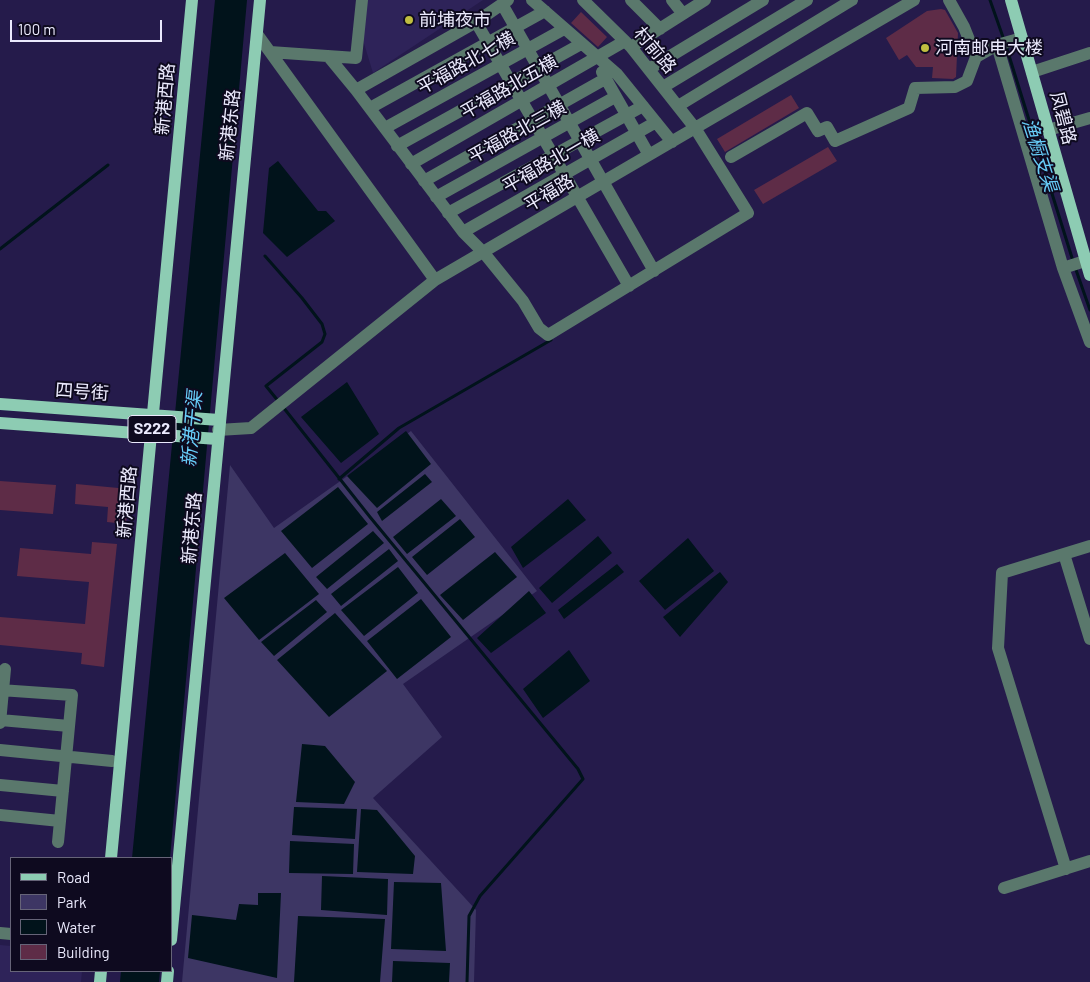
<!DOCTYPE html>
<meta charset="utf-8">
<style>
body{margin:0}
#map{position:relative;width:1090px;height:982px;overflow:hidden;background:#251b4b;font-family:Barlow,sans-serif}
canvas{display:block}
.legend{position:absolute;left:10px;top:857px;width:162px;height:115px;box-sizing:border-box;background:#0e0a1f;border:1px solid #666478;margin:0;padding:6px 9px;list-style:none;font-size:15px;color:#ebeafd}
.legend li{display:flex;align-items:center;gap:10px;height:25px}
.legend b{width:25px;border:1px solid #666478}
.scale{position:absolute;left:10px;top:20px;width:152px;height:22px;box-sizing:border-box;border:2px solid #ebeafd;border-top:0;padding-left:6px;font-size:15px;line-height:18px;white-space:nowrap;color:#ebeafd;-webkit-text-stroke:4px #0e0a1f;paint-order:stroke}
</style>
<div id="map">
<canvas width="1090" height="982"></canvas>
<ul class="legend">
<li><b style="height:6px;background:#8dccb3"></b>Road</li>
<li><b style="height:14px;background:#3d3664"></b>Park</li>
<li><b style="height:14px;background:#01131b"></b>Water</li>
<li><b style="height:14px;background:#5e2c47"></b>Building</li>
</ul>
<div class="scale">100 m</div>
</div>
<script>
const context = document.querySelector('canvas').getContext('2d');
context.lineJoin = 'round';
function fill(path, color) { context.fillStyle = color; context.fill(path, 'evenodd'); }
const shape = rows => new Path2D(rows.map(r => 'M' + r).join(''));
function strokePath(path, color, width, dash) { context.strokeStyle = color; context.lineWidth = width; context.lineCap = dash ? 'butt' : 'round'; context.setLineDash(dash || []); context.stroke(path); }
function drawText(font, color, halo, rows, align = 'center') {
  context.font = font + ' Barlow,"Noto Sans SC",sans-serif'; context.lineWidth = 4; context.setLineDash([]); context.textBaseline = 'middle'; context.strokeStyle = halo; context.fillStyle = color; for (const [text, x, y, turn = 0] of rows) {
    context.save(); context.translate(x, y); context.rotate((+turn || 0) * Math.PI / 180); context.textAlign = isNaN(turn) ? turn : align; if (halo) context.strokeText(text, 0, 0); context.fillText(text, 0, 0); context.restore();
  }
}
fill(shape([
 [367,0,483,0,373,73,363,40],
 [0,945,11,946,11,971,82,971,81,982,0,982]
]), '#2e2359');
fill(shape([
 [411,431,537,591,403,684,442,737,373,798,476,910,474,982,182,982,230,465,274,528]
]), '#3d3664');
fill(shape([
 [215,0,247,0,170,858,132,858],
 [278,161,318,211,326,211,335,221,287,257,263,233,269,168],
 [347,382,379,434,341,463,301,417],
 [406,431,431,464,377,508,347,476],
 [425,474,432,482,382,521,377,512],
 [338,487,368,524,312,568,281,531],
 [441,499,456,516,407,554,393,537],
 [568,499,586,520,523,568,511,547],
 [460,519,475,537,427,575,412,557],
 [373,531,384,543,327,589,316,577],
 [598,536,612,553,552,603,539,588],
 [688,538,714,571,665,610,639,581],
 [389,549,398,561,341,606,331,594],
 [495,552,517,577,463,620,440,595],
 [285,553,319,594,259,640,224,598],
 [617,564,624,572,564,619,558,610],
 [398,567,418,593,364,636,341,610],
 [720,572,728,582,680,637,663,617],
 [529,591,546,613,491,653,477,638],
 [421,599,451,637,397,679,367,641],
 [316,600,327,612,274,656,261,642],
 [335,613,387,671,329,717,277,660],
 [569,650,590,681,543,718,523,689],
 [302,744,325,746,355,782,344,804,296,802],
 [294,807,357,809,355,839,292,835],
 [361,809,377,810,415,856,413,874,357,872],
 [290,841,354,844,353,874,289,873],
 [322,876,388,879,387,915,321,910],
 [394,882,441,883,446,951,391,949],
 [258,893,281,893,277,978,188,958,192,915,236,920,239,904,258,905],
 [298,916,385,919,380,982,294,982],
 [393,961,450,963,449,982,392,982],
 [121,971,160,971,159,982,120,982]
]), '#01131b');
strokePath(shape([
 [990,0,1004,40],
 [1006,46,1073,261],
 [0,249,108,165],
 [265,256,302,298,322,324,325,334,322,342,266,386,279,402],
 [1075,267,1090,310],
 [283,407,370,517,578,769,583,779,480,896,469,916,467,982],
 [339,479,399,428,551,340]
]), '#01131b', 3);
fill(shape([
 [941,9,945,10,958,33,956,77,953,79,932,78,933,67,916,67,907,55,899,60,886,38,927,11],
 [581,12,607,37,598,47,571,23],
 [791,95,799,108,725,152,717,139],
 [828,147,837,161,763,204,754,190],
 [0,481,56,485,53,514,0,510],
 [76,484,129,489,126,524,107,522,108,507,75,504],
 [92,542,117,544,104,667,81,664,82,653,0,645,0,617,85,624,89,582,17,576,20,548,91,554]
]), '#5e2c47');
strokePath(shape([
 [508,0,476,22,629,286],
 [532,0,617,74,672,142],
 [631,0,660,29],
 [672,0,683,14],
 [502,4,654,271],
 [257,34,435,280],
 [997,45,1063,268,1090,342],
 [631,47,705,0],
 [270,52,356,58,362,0],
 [328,56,356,90,476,22],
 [976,57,997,45,1022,38],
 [649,69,763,0],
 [602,72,649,155],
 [1032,72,1090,53],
 [663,87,807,0],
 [356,90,463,232,484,253,523,301,539,328,548,335,748,213,695,128,631,47,583,0],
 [678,106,852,0],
 [370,108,545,11],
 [385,128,564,29],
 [1048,130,1090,118],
 [397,146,581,44],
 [731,157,807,113,818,131,827,127,835,141,909,108,915,88,955,87,967,81,976,57,964,27,949,0],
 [411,164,625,41],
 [424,181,605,79],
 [436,197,615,97],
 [448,213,643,106],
 [463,232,656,122],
 [1063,268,1085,261],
 [218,430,251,428,435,280,914,0],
 [1064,554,1090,639],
 [0,690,72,695,58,842],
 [0,720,69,726],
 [0,723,5,669],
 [0,750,112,761],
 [0,785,63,791],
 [0,815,60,821],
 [1066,869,998,648,1002,573,1090,546],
 [1004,888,1090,861],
 [0,933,11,934]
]), '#5a786c', 12);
strokePath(shape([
 [1011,0,1090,275],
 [0,404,219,420],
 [0,423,217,439],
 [111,858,192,0],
 [171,940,260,0],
 [100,982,101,971],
 [167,982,168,971]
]), '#8dccb3', 12);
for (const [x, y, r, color] of [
 [409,20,5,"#c0be40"],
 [925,48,5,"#c0be40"]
]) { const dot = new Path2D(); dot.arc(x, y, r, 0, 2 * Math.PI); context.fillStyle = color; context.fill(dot); strokePath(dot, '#0e0a1f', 2); }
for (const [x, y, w] of [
 [152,429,48]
]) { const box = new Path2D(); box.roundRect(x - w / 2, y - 13.5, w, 27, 4); context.fillStyle = '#0e0a1f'; context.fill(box); strokePath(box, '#ebeafd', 1); }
drawText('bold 16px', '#ebeafd', null, [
 ["S222",152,429]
]);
drawText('18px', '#ebeafd', '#0e0a1f', [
 ["前埔夜市",419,20],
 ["河南邮电大楼",935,48]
], 'left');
drawText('18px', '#ebeafd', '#0e0a1f', [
 ["村前路",655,50,50],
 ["平福路北七横",466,63,-29],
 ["平福路北五横",509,87,-30],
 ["新港西路",165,99,-85],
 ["凤碧路",1063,118,75],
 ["新港东路",230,125,-84],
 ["平福路北三横",517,132,-29],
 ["平福路北一横",551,161,-30],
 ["平福路",549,193,-31],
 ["四号街",82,392,4],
 ["新港西路",127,502,-85],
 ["新港东路",192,528,-85]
]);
drawText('italic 19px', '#67ccf7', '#0e0a1f', [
 ["渔橱支渠",1040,155,72],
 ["新港干渠",192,429,-85]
]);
</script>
